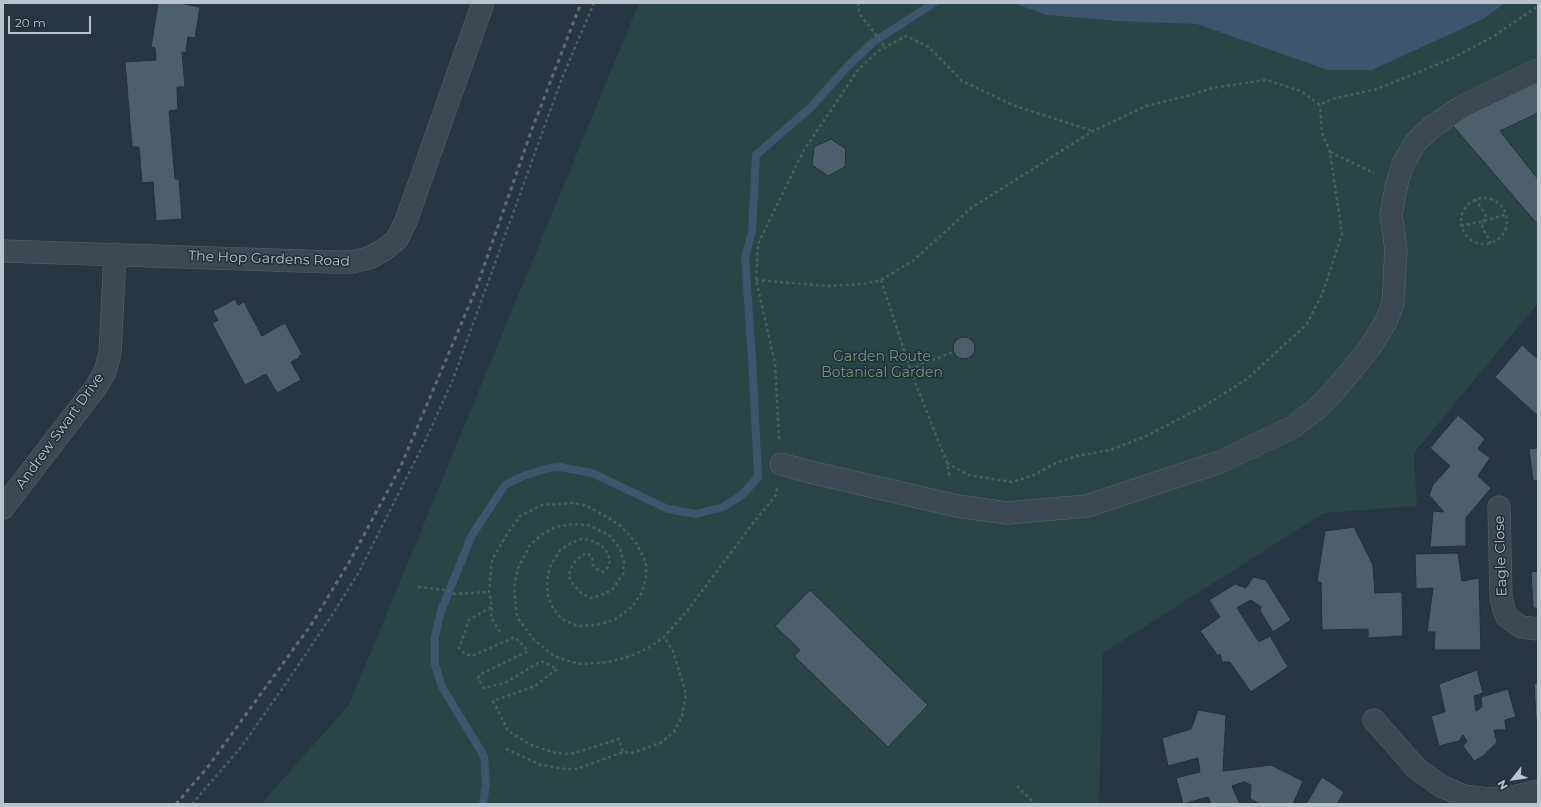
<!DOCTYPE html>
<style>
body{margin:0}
#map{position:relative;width:1541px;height:807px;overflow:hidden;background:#273644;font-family:Montserrat,sans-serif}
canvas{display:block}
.frame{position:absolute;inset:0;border:4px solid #b9c3cd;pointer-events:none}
.north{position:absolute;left:1493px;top:759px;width:40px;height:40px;-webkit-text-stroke:3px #202d39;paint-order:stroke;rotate:240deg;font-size:11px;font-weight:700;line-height:16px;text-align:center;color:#b9c3cd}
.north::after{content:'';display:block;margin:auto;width:14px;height:18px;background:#b9c3cd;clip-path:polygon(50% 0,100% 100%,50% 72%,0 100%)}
.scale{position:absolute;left:8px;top:16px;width:83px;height:18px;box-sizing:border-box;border:2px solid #b9c3cd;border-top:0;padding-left:5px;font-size:12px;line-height:14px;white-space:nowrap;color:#b9c3cd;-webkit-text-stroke:3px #202d39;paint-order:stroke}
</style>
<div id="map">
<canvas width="1541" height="807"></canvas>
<div class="frame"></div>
<div class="north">N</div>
<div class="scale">20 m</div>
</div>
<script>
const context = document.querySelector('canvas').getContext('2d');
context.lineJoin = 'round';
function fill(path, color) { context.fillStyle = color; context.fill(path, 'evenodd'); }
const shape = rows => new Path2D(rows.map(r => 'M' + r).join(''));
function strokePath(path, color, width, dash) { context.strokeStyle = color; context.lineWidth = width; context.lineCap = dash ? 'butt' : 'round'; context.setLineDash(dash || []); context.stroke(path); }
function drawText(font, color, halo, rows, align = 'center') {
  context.font = font + ' Montserrat,sans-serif'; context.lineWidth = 3; context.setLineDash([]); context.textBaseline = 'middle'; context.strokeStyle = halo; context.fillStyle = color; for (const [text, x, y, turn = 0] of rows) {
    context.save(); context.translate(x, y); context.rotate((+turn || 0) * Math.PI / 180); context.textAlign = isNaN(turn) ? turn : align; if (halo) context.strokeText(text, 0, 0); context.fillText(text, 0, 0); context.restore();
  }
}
fill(shape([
 [639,3,1538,3,1538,303,1414,453,1417,506,1324,513,1103,653,1099,804,261,804,349,705]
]), '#294545');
fill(shape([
 [1013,3,1505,3,1483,19,1372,70,1328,70,1197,24,1117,21,1047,15]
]), '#3d566d');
strokePath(shape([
 [483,804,486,784,484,756,442,687,435,664,435,637,441,611,472,535,505,485,523,476,549,468,560,467,592,473,668,509,696,514,723,507,742,495,758,477,752,358,745,257,752,232,756,155,810,108,848,66,872,43,934,3]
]), '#3d566d', 8);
const building = shape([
 [158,3,179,3,200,7,195,38,188,37,186,53,182,52,185,87,177,87,178,110,169,111,175,179,179,179,182,219,156,221,153,182,142,183,139,147,132,147,125,62,156,60,155,48,151,47,158,3],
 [1538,79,1538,113,1500,131,1538,179,1538,225,1453,126,1472,112,1538,79],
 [831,139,846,149,845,167,828,176,812,165,814,147,831,139],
 [235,299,238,305,244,302,262,336,285,323,302,354,299,356,299,358,291,362,301,380,277,393,266,374,245,385,212,323,218,320,213,311,235,299],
 '953 348a11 11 0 1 1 22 0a11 11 0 1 1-22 0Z',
 [1522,345,1538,359,1538,416,1495,377,1522,345],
 [1458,415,1485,439,1478,449,1490,458,1478,476,1491,488,1466,518,1466,546,1430,547,1433,511,1444,512,1429,495,1433,485,1450,466,1430,448,1458,415],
 [1538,448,1538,480,1533,481,1529,449,1538,448],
 [1354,527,1373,565,1375,593,1402,592,1403,636,1368,638,1368,629,1322,630,1321,583,1317,581,1325,531,1354,527],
 [1458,553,1462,581,1479,578,1481,650,1434,650,1435,632,1427,632,1433,588,1416,589,1415,554,1458,553],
 [1538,571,1538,608,1533,608,1531,572,1538,571],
 [1253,577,1266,580,1291,620,1273,632,1260,611,1261,607,1251,600,1237,608,1259,642,1270,636,1288,667,1251,692,1230,662,1222,662,1220,654,1218,656,1200,631,1220,617,1209,600,1235,584,1246,588,1253,577],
 [810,590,928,705,888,747,794,656,800,650,775,626,810,590],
 [1477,670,1483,693,1474,696,1476,711,1482,707,1481,697,1508,689,1516,717,1505,720,1506,730,1494,730,1497,742,1483,756,1474,761,1463,746,1467,741,1463,735,1459,741,1439,746,1431,716,1445,712,1439,684,1477,670],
 [1534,683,1538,683,1538,719,1536,719,1534,683],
 [1198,710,1226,715,1223,771,1271,765,1303,781,1293,804,1257,804,1258,803,1250,799,1251,785,1244,782,1232,786,1240,804,1211,804,1208,797,1183,804,1176,778,1200,772,1198,758,1168,766,1162,738,1191,729,1198,710],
 [1322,777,1344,792,1337,804,1306,804,1322,777]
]);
fill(building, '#4d5e6c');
strokePath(building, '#222f3b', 1);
const minor = shape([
 [3,251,333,262,352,262,369,258,384,250,397,239,406,221,483,3],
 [781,464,810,472,957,506,1007,513,1087,506,1220,462,1293,427,1319,407,1341,383,1369,349,1386,321,1393,304,1396,249,1391,214,1397,183,1403,164,1416,142,1432,127,1463,106,1538,70],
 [1499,507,1501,596,1504,610,1507,617,1521,627,1538,629],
 [3,508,96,387,105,372,110,353,115,254],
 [1374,720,1416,768,1441,786,1464,796,1488,799,1513,797,1538,791]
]);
strokePath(minor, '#5a6671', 23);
strokePath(shape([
 [858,3,859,13,885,47],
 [1330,152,1374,173],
 '1461 221a23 23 0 1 1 46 0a23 23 0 1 1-46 0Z',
 [1475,199,1484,212,1486,217,1482,224,1483,229,1491,243],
 [1461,226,1484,221,1507,214],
 [756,280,827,286,863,284,881,280,914,260,971,208,1093,131,1146,106,1191,95,1212,88,1266,80,1301,91,1320,105,1332,99,1377,89,1453,58,1494,36,1538,6],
 [881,280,910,369,947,463,950,478],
 [910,369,953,352],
 [779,439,775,363,756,280,758,244,804,150,858,70,878,51,906,36,929,47,962,81,1015,106,1093,131],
 [947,463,968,475,1012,482,1034,475,1056,463,1077,456,1110,450,1144,437,1206,405,1247,379,1307,324,1323,292,1342,234,1330,152,1322,133,1320,105],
 [418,587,446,590,455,594,489,592],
 [491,607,469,620,459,648,465,654,472,656,515,637,528,651,481,674,478,678,484,688,505,683,541,661,557,669,535,686,493,701,508,731,531,745,556,753,571,754,619,739,623,752,632,753,660,743,674,732,682,716,686,693,673,651,664,637],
 [500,632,491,617,492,607,489,592,492,560,507,534,520,516,542,505,560,504,574,503,587,506,607,517,622,527,637,544,646,563,646,577,642,592,632,607,616,619,597,625,577,626,562,619,553,608,548,596,547,581,550,567,560,550,573,542,582,539,590,540,601,545,608,553,610,561,608,567,603,572,599,571,593,565,592,558,588,553,582,555,574,563,570,570,569,577,573,584,581,593,591,598,601,595,612,590,623,574,624,562,620,549,609,535,588,525,573,524,555,527,541,535,530,545,518,568,514,587,517,617,534,640,554,656,572,662,582,664,608,662,631,656,650,647,664,637,687,611,754,522,776,495,777,488],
 [506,749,541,765,565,769,577,769,623,752],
 [1017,786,1035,804],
 [192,804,242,746,291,676,332,615,359,572,425,441,452,382,562,78,594,3]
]), '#486161', 2.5, [3, 3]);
strokePath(minor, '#3c4854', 22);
strokePath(shape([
 [176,804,207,768,311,625,351,559,400,468,476,289,532,129,581,3]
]), '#5e6c7b', 3, [4, 4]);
drawText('14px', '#b9c3cd', '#202d39', [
 ["The Hop Gardens Road",269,259,2],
 ["Andrew Swart Drive",60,431,-54],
 ["Eagle Close",1501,556,-92]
]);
drawText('14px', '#709e76', '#202d39', [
 ["Garden Route",882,357],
 ["Botanical Garden",882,373]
]);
</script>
